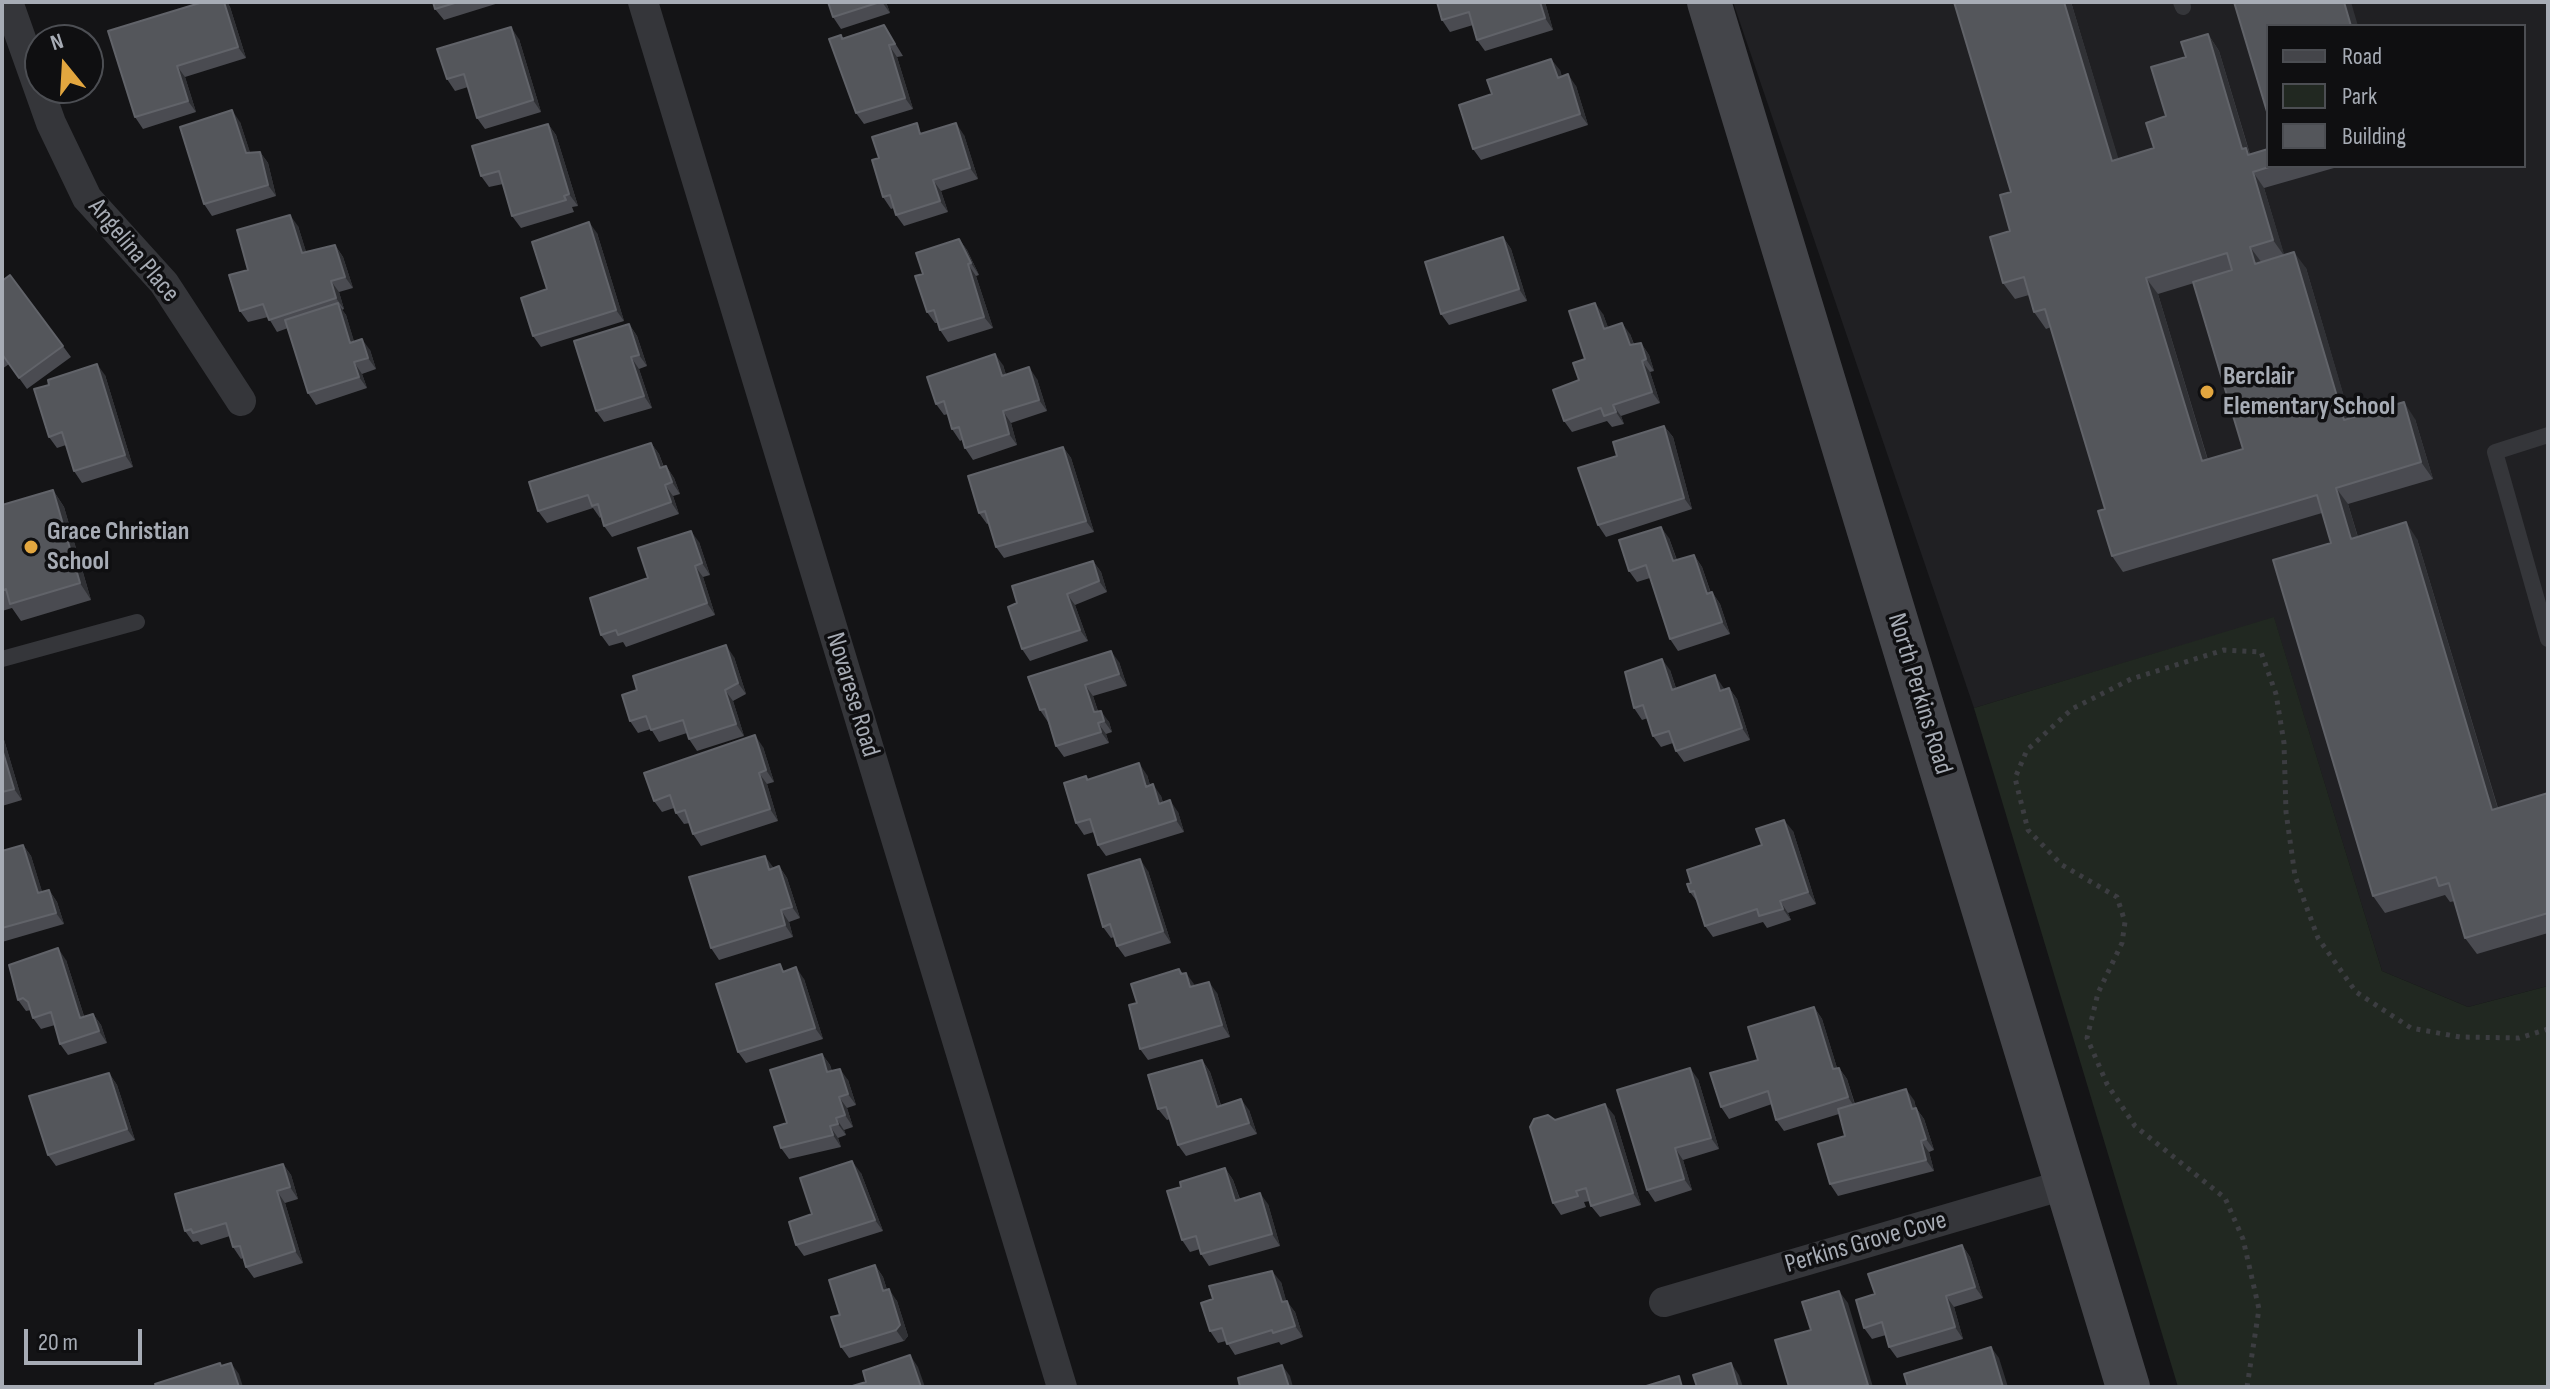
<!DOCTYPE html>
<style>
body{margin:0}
#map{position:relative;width:2550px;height:1389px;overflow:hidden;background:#141416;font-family:"Sofia Sans Condensed",sans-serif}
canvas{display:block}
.frame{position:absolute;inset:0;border:4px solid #a7acb5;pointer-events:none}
.legend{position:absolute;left:2266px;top:24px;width:260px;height:144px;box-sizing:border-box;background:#0f0f11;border:2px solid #4c4e53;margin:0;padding:10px 14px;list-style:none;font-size:24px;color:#a7acb5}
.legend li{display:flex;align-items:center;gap:16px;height:40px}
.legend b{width:40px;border:2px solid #4c4e53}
.north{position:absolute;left:24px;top:24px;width:80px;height:80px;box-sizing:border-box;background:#0f0f11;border:2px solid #4c4e53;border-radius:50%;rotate:342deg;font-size:22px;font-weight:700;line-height:32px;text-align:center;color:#a7acb5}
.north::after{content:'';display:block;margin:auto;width:28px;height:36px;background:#e2a63f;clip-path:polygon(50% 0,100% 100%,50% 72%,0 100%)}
.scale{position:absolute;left:24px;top:1329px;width:118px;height:36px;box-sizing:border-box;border:4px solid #a7acb5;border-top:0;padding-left:10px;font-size:24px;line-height:28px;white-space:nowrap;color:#a7acb5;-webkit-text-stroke:6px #0f0f11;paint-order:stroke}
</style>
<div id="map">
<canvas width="2550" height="1389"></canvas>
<div class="frame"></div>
<ul class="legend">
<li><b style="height:10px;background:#44454a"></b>Road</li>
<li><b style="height:22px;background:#212821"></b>Park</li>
<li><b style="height:22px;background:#54565b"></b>Building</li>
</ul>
<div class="north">N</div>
<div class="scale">20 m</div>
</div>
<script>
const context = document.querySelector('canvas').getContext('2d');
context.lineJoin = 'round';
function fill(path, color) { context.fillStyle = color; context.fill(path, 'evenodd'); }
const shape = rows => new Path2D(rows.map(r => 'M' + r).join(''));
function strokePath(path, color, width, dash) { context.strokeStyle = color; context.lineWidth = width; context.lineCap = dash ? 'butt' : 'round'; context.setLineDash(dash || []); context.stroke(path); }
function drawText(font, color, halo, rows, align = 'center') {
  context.font = font + ' "Sofia Sans Condensed",sans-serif'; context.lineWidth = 7; context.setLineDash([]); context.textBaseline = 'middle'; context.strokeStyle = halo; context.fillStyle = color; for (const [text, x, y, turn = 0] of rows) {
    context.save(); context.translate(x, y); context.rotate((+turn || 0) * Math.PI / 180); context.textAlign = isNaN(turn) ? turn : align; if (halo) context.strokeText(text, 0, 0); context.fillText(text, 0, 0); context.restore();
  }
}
fill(shape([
 [1733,2,2548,2,2548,986,2468,1007,2382,971,2274,618,1974,708],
 [2268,26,2524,26,2524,166,2268,166]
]), '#202023');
fill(shape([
 [2274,617,2382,971,2468,1007,2548,986,2548,1387,2178,1387,1974,708]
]), '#212821');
strokePath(shape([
 [2247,1387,2259,1309,2243,1239,2225,1198,2135,1126,2107,1084,2087,1038,2098,993,2122,943,2125,922,2117,897,2062,865,2028,830,2015,778,2027,750,2072,709,2131,679,2224,650,2261,652,2276,694,2284,743,2286,812,2295,876,2318,938,2356,992,2411,1028,2460,1037,2519,1038,2548,1029]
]), '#3c3d41', 5, [4, 6]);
strokePath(shape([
 [2181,2,2183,7],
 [2548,435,2495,452,2548,639],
 [2,659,137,622]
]), '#35363a', 16);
strokePath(shape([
 [8,2,51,123,87,198,164,283,241,401],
 [643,2,1062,1387],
 [1664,1302,2067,1184]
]), '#35363a', 30);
strokePath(shape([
 [1709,2,2128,1387]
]), '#44454a', 44);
fill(shape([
 [203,2,227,2,230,7,246,58,185,77,196,112,143,129,135,117],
 [433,2,502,2,444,20,435,9],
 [828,2,886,2,890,13,841,29,833,17],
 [1437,2,1545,2,1553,30,1485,51,1477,40,1473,25,1450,32,1442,20],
 [1952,2,2071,2,2118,159,2154,148,2186,57,2208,34,2219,51,2250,154,2268,166,2341,166,2264,188,2284,255,2306,268,2350,418,2415,419,2433,479,2348,504,2358,537,2417,539,2498,808,2548,793,2548,933,2477,954,2465,938,2455,901,2450,902,2445,895,2385,913,2373,896,2331,543,2322,513,2123,572,2112,556,2105,509,2051,327,2046,329,2034,312,2029,295,2015,299,2003,283,2010,231,2011,192,1956,7],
 [2194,283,2243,449,2208,460,2158,294],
 [884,25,903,56,897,57,913,109,864,124,856,113,841,35,843,38],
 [519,39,541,112,485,129,477,118,468,87,455,91,447,79],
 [1560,70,1561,77,1576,86,1588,125,1481,160,1473,149],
 [240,122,250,153,260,152,268,163,276,196,212,216,204,204],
 [548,124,556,135,578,206,572,207,574,212,521,228,512,216,503,184,489,187,481,176],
 [924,133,964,135,978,179,941,191,948,212,904,226,896,215,894,208,891,209,883,197,879,158],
 [298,226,306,252,335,245,343,257,353,288,339,292,344,309,342,310,346,315,354,342,370,350,376,369,362,374,367,388,316,405,308,393,288,328,277,332,268,317,248,322,240,311,248,270],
 [597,233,624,321,541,347,533,336,547,289],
 [1503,237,1511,249,1527,301,1449,325,1441,314],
 [959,239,967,250,979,275,976,276,993,328,948,342,940,330,938,323,935,323,927,312,923,274],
 [10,275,71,357,27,389,9,364,2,369,2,281],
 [1603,314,1608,328,1630,334,1634,344,1641,343,1649,355,1654,371,1650,372,1660,403,1621,416,1624,424,1612,427,1607,421,1572,432,1564,421,1579,380,1585,359],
 [629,324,637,336,647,366,639,369,652,408,604,422,596,411],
 [1003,365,1006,375,1037,379,1047,411,1011,423,1017,445,973,460,965,448,962,440,960,441,952,429,948,414,944,415,936,404],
 [105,375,133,467,82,483,74,471,66,445,57,448,49,437],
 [1664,426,1673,437,1692,509,1606,537,1598,525,1617,456],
 [651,443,659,454,664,467,666,466,674,478,680,494,673,496,679,514,612,537,604,526,601,517,600,518,593,508,547,523,538,511],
 [1063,447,1071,458,1094,532,1004,558,996,547,989,523,987,524,979,513],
 [53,490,64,507,91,600,21,621,12,608,2,611,2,505],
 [1669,538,1677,560,1694,555,1702,567,1711,593,1712,592,1720,604,1730,634,1678,651,1670,639,1650,578,1637,582,1629,571],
 [699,542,710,575,703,577,715,615,626,647,623,642,609,646,601,635,648,578],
 [1093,561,1101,572,1107,592,1075,605,1088,641,1030,661,1022,649,1017,603],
 [734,657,746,694,733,701,744,736,697,751,689,739,687,733,659,742,651,729,638,733,630,721],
 [1119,662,1127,686,1093,696,1098,711,1109,722,1112,732,1106,734,1109,743,1064,757,1056,746,1048,722,1040,710],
 [1670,670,1676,688,1723,687,1724,690,1729,688,1737,699,1750,740,1684,762,1676,751,1673,743,1661,747,1653,736,1648,718,1642,720,1634,708],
 [2,733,22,800,2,806],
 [763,747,774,782,767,784,778,821,701,846,693,834,690,823,684,824,676,813,674,808,662,812,654,801],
 [1147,775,1150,785,1161,796,1163,803,1178,812,1184,832,1106,856,1098,845,1094,832,1084,835,1076,823,1086,776,1088,779],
 [1793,831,1816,904,1788,913,1791,920,1767,928,1763,922,1713,937,1705,926,1698,903,1690,892,1691,883,1762,845],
 [23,845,31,856,42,892,49,890,57,902,64,924,2,942,2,851],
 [779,866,787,878,800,918,789,922,793,937,719,960,711,948,773,868],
 [1148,871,1171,943,1125,957,1117,946,1114,937,1111,938,1103,927],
 [66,960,84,1016,93,1014,101,1025,107,1043,68,1055,60,1044,55,1025,41,1029,33,1018,31,1010,26,1011,18,1000],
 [1179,969,1194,986,1217,993,1230,1037,1148,1060,1140,1049,1137,1003],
 [785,971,804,979,823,1039,746,1063,738,1052],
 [1814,1007,1822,1019,1837,1068,1839,1068,1847,1079,1855,1104,1914,1100,1916,1108,1924,1119,1934,1150,1929,1152,1934,1171,1838,1196,1830,1184,1845,1136,1839,1114,1784,1131,1776,1120,1772,1104,1729,1119,1721,1107,1758,1060],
 [822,1054,830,1065,832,1071,848,1080,856,1105,847,1108,853,1127,844,1130,846,1135,838,1138,841,1147,789,1159,781,1148,787,1123],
 [1202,1060,1210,1072,1221,1105,1249,1110,1257,1134,1186,1156,1178,1145,1170,1119,1167,1120,1158,1109],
 [109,1073,117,1085,135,1140,56,1166,48,1155],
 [1698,1079,1719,1149,1683,1160,1692,1190,1655,1202,1647,1190],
 [1614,1115,1641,1205,1600,1217,1591,1206,1590,1201,1584,1202,1586,1207,1561,1215,1553,1203,1555,1120],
 [283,1164,291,1175,298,1199,285,1203,303,1263,254,1278,246,1267,243,1258,241,1259,233,1247,230,1236,201,1245,198,1241,193,1242,185,1231],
 [1225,1168,1233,1180,1240,1199,1268,1204,1280,1246,1209,1266,1201,1254,1200,1249,1190,1252,1182,1240,1181,1187],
 [861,1173,883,1231,804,1256,796,1245,812,1214],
 [1962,1245,1970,1257,1983,1298,1954,1307,1963,1339,1897,1358,1889,1347,1886,1335,1872,1339,1864,1328,1875,1294],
 [875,1265,883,1277,887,1290,897,1301,908,1336,904,1341,849,1358,841,1347,840,1315],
 [1281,1282,1286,1301,1295,1312,1303,1337,1281,1345,1279,1342,1235,1355,1226,1341,1218,1343,1210,1331]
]), '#4a4b51');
fill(shape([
 [224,2,227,2,230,7,246,58,238,47],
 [882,2,886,2,890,13],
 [1540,2,1545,2,1553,30,1545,18],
 [2064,2,2071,2,2124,177,2112,161],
 [2344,2,2351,2,2358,26,2351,26],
 [511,27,519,39,541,112,533,100],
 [2208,34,2219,51,2250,155,2257,165,2259,171,2242,149],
 [889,45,897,57,913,109,905,98],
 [1551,59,1560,70,1566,89,1558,78],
 [177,66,185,77,196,112,188,101],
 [1568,74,1576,86,1588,125,1580,114],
 [232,110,240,122,254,164,246,153],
 [956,123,964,135,978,179,970,168],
 [548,124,556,135,578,206,569,194],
 [260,152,268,163,276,196,268,185],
 [2253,172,2264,188,2285,257,2273,240],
 [933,180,941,191,948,212,940,201],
 [290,215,298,226,310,264,302,253],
 [589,222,597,233,624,321,616,310],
 [1503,237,1511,249,1527,301,1519,289],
 [959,239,967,250,979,275,971,263],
 [335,245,343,257,353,288,345,277],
 [2250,247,2262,263,2255,264],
 [2294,252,2306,268,2356,437,2344,420],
 [968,264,976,276,993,328,984,317],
 [2146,278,2158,294,2213,478,2202,461],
 [331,281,339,292,344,309,336,298],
 [338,303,346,315,358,354,350,343],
 [1595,303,1603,314,1613,340,1604,329],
 [1622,323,1630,334,1638,356,1630,345],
 [629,324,637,336,647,366,639,355],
 [362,339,370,350,376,369,368,358],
 [1641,343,1649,355,1654,371,1646,359],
 [995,354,1003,365,1010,387,1002,376],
 [631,357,639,369,652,408,644,396],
 [1642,361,1650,372,1660,403,1652,392],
 [354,362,362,374,367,388,359,377],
 [97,364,105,375,133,467,125,455],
 [1029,367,1037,379,1047,411,1039,400],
 [2404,402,2415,419,2433,479,2421,462],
 [1613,405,1621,416,1624,424,1616,412],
 [1003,411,1011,423,1017,445,1009,434],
 [1664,426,1673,437,1692,509,1684,498],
 [651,443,659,454,668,480,660,468],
 [1063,447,1071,458,1094,532,1086,521],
 [666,466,674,478,680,494,672,482],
 [665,485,673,496,679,514,671,502],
 [2336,488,2348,504,2363,555,2351,539],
 [53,490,64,507,91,600,80,583],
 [2406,522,2417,539,2503,826,2492,810],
 [1661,527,1669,538,1681,573,1673,561],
 [691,531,699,542,710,575,702,563],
 [1694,555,1702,567,1715,606,1707,594],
 [1093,561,1101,572,1107,592,1099,581],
 [695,566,703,577,715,615,707,603],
 [1712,592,1720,604,1730,634,1722,622],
 [1067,594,1075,605,1088,641,1080,630],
 [726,645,734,657,746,694,738,683],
 [1111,651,1119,662,1127,686,1119,674],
 [1662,659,1670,670,1680,701,1672,690],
 [1715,675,1723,687,1728,702,1720,691],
 [1085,685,1093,696,1102,724,1094,712],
 [1729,688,1737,699,1750,740,1742,728],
 [725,690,733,701,744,736,736,724],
 [1101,711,1109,722,1112,732,1104,721],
 [1098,723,1106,734,1109,743,1101,732],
 [2,733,22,800,14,789,2,749],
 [755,735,763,747,774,782,766,770],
 [1139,763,1147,775,1154,798,1146,787],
 [759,773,767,784,778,821,770,809],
 [1153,784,1161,796,1167,815,1159,804],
 [1170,800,1178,812,1184,832,1176,820],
 [1784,820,1793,831,1816,904,1808,892],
 [23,845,31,856,46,904,38,893],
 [765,856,773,867,777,881,769,870],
 [1140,859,1148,871,1171,943,1163,931],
 [779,866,787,878,800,918,792,907],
 [49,890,57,902,64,924,56,913],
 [1780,901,1788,913,1791,920,1783,909],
 [781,910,789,922,793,937,785,925],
 [58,948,66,960,88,1029,80,1018],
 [796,967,804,979,823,1039,815,1028],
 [1186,973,1194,984,1199,999,1190,987],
 [1209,982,1217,993,1230,1037,1222,1025],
 [1814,1007,1822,1019,1841,1081,1833,1069],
 [93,1014,101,1025,107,1043,99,1031],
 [822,1054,830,1065,835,1083,827,1072],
 [1202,1060,1210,1072,1225,1118,1217,1107],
 [1690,1068,1698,1079,1719,1149,1711,1138],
 [1839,1068,1847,1079,1856,1109,1848,1097],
 [840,1069,848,1080,856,1105,848,1094],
 [109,1073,117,1085,135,1140,127,1129],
 [1906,1089,1914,1100,1916,1108,1924,1119,1934,1150,1926,1139,1912,1109],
 [839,1097,847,1108,853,1127,845,1115],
 [1241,1099,1249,1110,1257,1134,1249,1123],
 [1605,1104,1614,1115,1641,1205,1633,1193],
 [836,1118,844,1130,846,1135,838,1124],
 [830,1126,838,1138,841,1147,833,1135],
 [1921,1141,1929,1152,1934,1171,1926,1160],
 [1675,1148,1683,1160,1692,1190,1684,1179],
 [852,1161,861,1173,883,1231,875,1220],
 [283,1164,291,1175,298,1199,290,1187],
 [1225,1168,1233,1180,1244,1212,1235,1201],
 [277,1191,285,1203,303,1263,295,1251],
 [1260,1193,1268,1204,1280,1246,1272,1234],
 [1962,1245,1970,1257,1983,1298,1975,1287],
 [875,1265,883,1277,891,1302,883,1291],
 [1272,1271,1281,1282,1290,1314,1282,1302],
 [889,1289,897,1301,908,1336,904,1341,896,1330],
 [1839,1291,1848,1303,1873,1387,1869,1387,1868,1385],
 [1946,1296,1954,1307,1963,1339,1955,1327],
 [1287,1301,1295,1312,1303,1337,1295,1326],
 [1991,1347,1999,1358,2008,1387,2003,1387],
 [910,1355,918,1367,925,1387,921,1387],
 [231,1363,239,1374,243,1387,239,1387],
 [1731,1363,1739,1375,1743,1387,1738,1387],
 [1282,1365,1290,1376,1293,1387,1289,1387]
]), '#303135');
const building = shape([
 [203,2,224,2,238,47,177,66,188,101,135,117,108,31,203,2],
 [433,2,458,2,435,9,433,2],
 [828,2,880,2,833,17,828,2],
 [1437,2,1540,2,1545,18,1477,40,1469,12,1442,20,1437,2],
 [1954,2,2064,2,2112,161,2154,148,2146,123,2166,116,2151,67,2186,57,2181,42,2208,34,2242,149,2246,148,2248,155,2268,149,2268,166,2272,166,2253,172,2273,240,2250,247,2255,264,2294,252,2344,420,2404,402,2421,462,2336,488,2351,539,2406,522,2492,810,2548,793,2548,913,2465,938,2449,883,2439,886,2436,877,2373,896,2273,560,2331,543,2317,495,2112,556,2098,511,2105,509,2045,309,2034,312,2024,277,2003,283,1990,237,2010,231,2000,195,2011,192,1954,2],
 [2227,253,2232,270,2193,282,2243,449,2202,461,2146,278,2227,253],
 [2234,2,2344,2,2351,26,2268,26,2268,115,2234,2],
 [884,25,895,44,889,45,905,98,856,113,829,39,841,35,842,39,884,25],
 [511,27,533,100,477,118,464,74,447,79,437,49,511,27],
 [1551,59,1558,78,1568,74,1580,114,1473,149,1459,105,1492,94,1487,80,1551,59],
 [232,110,246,153,260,152,268,185,204,204,180,127,232,110],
 [917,123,920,134,956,123,970,168,933,180,940,201,896,215,890,195,883,197,872,160,879,158,872,137,917,123],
 [548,124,569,194,564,196,566,200,512,216,499,171,481,176,472,146,548,124],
 [290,215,302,253,335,245,345,277,331,281,336,298,269,320,263,304,240,311,229,275,248,270,237,230,290,215],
 [589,222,616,310,533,336,521,298,547,289,532,242,589,222],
 [1503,237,1519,289,1441,314,1425,262,1503,237],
 [959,239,971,263,968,264,984,317,940,330,934,310,927,312,915,276,923,274,916,253,959,239],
 [10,275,63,346,19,378,2,354,2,281,10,275],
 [338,303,350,343,362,339,368,358,354,362,359,377,308,393,285,320,338,303],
 [1595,303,1604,329,1622,323,1630,345,1641,343,1646,359,1642,361,1652,392,1613,405,1616,412,1604,416,1601,408,1564,421,1553,390,1579,380,1573,363,1585,359,1569,311,1595,303],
 [629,324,639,355,631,357,644,396,596,411,574,341,629,324],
 [995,354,1002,376,1029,367,1039,400,1003,411,1009,434,965,448,959,427,952,429,944,401,936,404,927,377,995,354],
 [97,364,125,455,74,471,62,432,49,437,34,389,49,385,48,380,97,364],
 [1664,426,1684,498,1598,525,1578,468,1617,456,1613,442,1664,426],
 [651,443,660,468,666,466,672,482,665,485,671,502,604,526,598,504,592,506,588,495,538,511,529,482,651,443],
 [1063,447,1086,521,996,547,985,511,979,513,968,476,1063,447],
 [53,490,80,583,10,604,6,589,2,591,2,505,53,490],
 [1661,527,1673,561,1694,555,1707,594,1712,592,1722,622,1670,639,1646,565,1629,571,1619,540,1661,527],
 [691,531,702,563,695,566,707,603,618,635,616,630,601,635,590,598,648,578,638,548,691,531],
 [1093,561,1099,581,1067,594,1080,630,1022,649,1008,607,1017,603,1012,586,1093,561],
 [726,645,738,683,725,690,736,724,689,739,683,720,651,730,646,716,630,721,622,695,637,690,633,676,726,645],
 [1111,651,1119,674,1085,685,1094,712,1101,711,1104,721,1098,723,1101,732,1056,746,1045,709,1040,710,1028,677,1111,651],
 [1662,659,1672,690,1715,675,1720,691,1729,688,1742,728,1676,751,1669,731,1653,736,1643,705,1634,708,1625,672,1662,659],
 [755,735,766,770,759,773,770,809,693,834,685,810,676,813,670,795,654,801,644,773,755,735],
 [2,749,14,789,2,792,2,749],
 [1139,763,1146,787,1153,784,1159,804,1170,800,1176,820,1098,845,1090,819,1076,823,1064,783,1086,776,1087,780,1139,763],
 [1784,820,1808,892,1780,901,1783,909,1759,916,1757,909,1705,926,1694,891,1690,892,1687,884,1691,883,1687,870,1762,845,1756,829,1784,820],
 [23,845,38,893,49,890,56,913,2,928,2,851,23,845],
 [765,856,769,870,779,866,792,907,781,910,785,925,711,948,689,877,765,856],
 [1140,859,1163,931,1117,946,1110,924,1103,927,1088,875,1140,859],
 [58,948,80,1018,93,1014,99,1031,60,1044,51,1012,33,1018,28,1002,23,998,18,1000,9,965,58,948],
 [780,964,783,972,796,967,815,1028,738,1052,716,984,780,964],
 [1179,969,1181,974,1186,973,1190,987,1209,982,1222,1025,1140,1049,1129,1005,1137,1003,1131,984,1179,969],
 [1814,1007,1833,1069,1839,1068,1848,1097,1776,1120,1768,1091,1721,1107,1710,1073,1758,1060,1748,1027,1814,1007],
 [822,1054,827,1072,840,1069,848,1094,839,1097,845,1115,836,1118,838,1124,830,1126,833,1135,781,1148,774,1127,787,1123,770,1070,822,1054],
 [1202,1060,1217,1107,1241,1099,1249,1123,1178,1145,1166,1107,1158,1109,1148,1075,1202,1060],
 [1690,1068,1711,1138,1675,1148,1684,1179,1647,1190,1617,1090,1690,1068],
 [109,1073,127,1129,48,1155,29,1096,109,1073],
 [1906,1089,1912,1109,1916,1108,1926,1139,1921,1141,1926,1160,1830,1184,1818,1144,1845,1136,1838,1109,1906,1089],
 [1605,1104,1633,1193,1591,1206,1586,1188,1576,1191,1578,1196,1553,1203,1530,1127,1534,1119,1548,1115,1555,1120,1605,1104],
 [852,1161,875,1220,796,1245,789,1222,812,1214,800,1178,852,1161],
 [283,1164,290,1187,277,1191,295,1251,246,1267,240,1246,233,1247,226,1223,193,1233,191,1229,185,1231,175,1194,283,1164],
 [1225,1168,1235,1201,1260,1193,1272,1234,1201,1254,1196,1236,1182,1240,1167,1191,1181,1187,1180,1182,1225,1168],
 [1962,1245,1975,1287,1946,1296,1955,1327,1889,1347,1882,1322,1864,1328,1856,1300,1875,1294,1868,1274,1962,1245],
 [875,1265,883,1291,889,1289,900,1325,896,1330,841,1347,831,1317,840,1315,829,1280,875,1265],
 [1272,1271,1282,1302,1287,1301,1295,1326,1273,1333,1272,1330,1227,1344,1222,1328,1210,1331,1201,1303,1213,1299,1209,1286,1272,1271],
 [1839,1291,1868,1385,1859,1387,1789,1387,1775,1340,1811,1330,1802,1302,1839,1291],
 [1991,1347,2003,1387,1908,1387,1904,1374,1991,1347],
 [910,1355,921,1387,849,1387,866,1382,863,1371,910,1355],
 [220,1363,221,1366,231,1363,239,1387,157,1387,155,1384,220,1363],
 [1731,1363,1738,1387,1697,1387,1693,1375,1731,1363],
 [1282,1365,1289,1387,1240,1387,1238,1378,1282,1365],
 [1679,1376,1682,1387,1643,1387,1679,1376]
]);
fill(building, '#54565b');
strokePath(building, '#616369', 2);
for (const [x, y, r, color] of [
 [2207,392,8,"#e2a63f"],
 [31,547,8,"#e2a63f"]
]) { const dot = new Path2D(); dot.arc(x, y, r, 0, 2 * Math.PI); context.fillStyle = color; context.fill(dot); strokePath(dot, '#0f0f11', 3); }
drawText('26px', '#a7acb5', '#0f0f11', [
 ["Angelina Place",133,251,50],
 ["North Perkins Road",1919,694,73],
 ["Novarese Road",852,695,73],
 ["Perkins Grove Cove",1866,1243,-16]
]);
drawText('bold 26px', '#a7acb5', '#0f0f11', [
 ["Berclair",2223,377],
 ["Elementary School",2223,407],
 ["Grace Christian",47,532],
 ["School",47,562]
], 'left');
</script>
